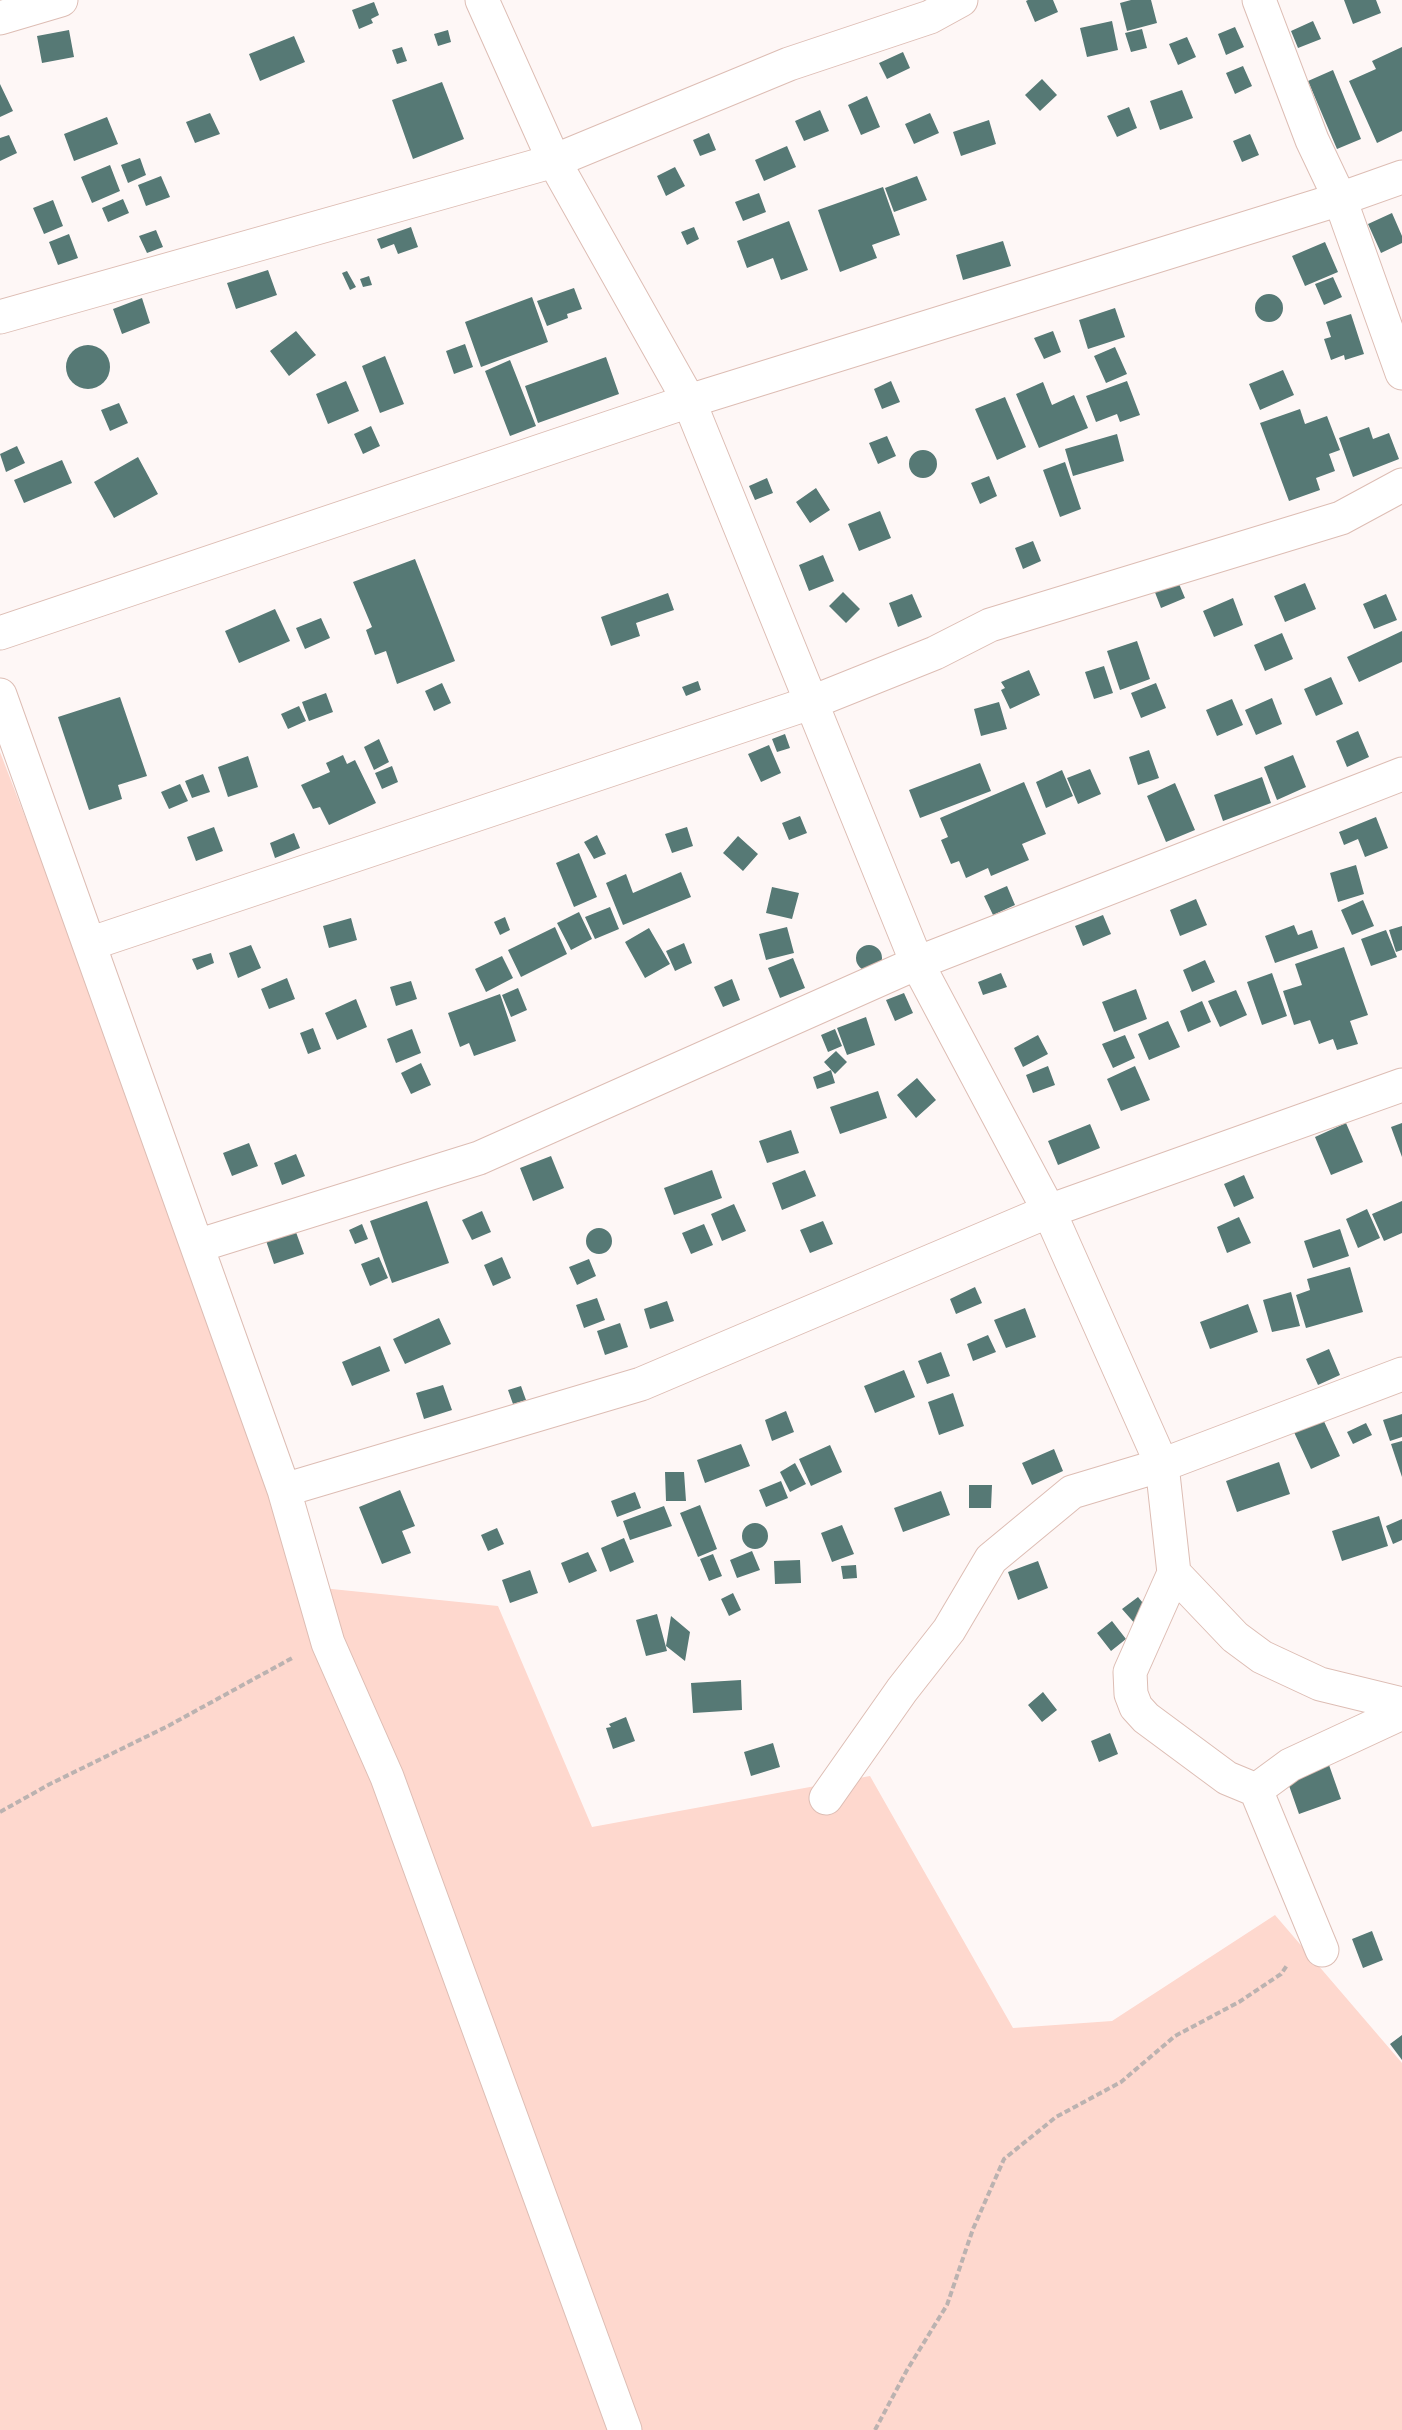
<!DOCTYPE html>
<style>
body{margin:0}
canvas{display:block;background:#fef7f6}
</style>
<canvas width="1402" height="2430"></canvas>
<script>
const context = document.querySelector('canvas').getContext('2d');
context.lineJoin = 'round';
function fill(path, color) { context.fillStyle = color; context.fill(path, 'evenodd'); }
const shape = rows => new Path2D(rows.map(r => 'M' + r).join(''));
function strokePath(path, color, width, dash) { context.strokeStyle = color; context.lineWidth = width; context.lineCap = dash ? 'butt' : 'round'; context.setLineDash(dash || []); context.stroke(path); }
fill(shape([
 [0,752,322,1588,498,1606,592,1827,870,1776,1013,2028,1112,2021,1275,1915,1402,2063,1402,2430,0,2430]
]), '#fed8ce');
fill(shape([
 [1028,0,1053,0,1058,12,1035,22,1026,1],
 [1131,0,1151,0,1157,23,1127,31,1120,3],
 [1344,0,1376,0,1381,13,1353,24],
 [374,2,379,15,371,19,373,23,359,29,352,10],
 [1112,21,1118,50,1087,57,1080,28],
 [1313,21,1321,39,1298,48,1291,31],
 [1235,27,1244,47,1226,55,1218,34],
 [1142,29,1147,48,1131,52,1125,33],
 [69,30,74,57,42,63,37,36],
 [448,30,451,42,438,46,434,34],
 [294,36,305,62,260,81,249,54],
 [1187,37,1196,57,1178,65,1169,44],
 [402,47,407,61,397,64,392,50],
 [1402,47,1402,131,1377,143,1349,81,1376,69,1372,61],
 [903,52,910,68,887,79,879,63],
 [1243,66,1252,86,1235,94,1226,73],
 [1333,70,1361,139,1337,149,1308,81],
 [1042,79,1057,95,1040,111,1025,95],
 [442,82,464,139,413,159,392,100],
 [0,84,13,111,0,117],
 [1182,90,1193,118,1160,130,1150,101],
 [867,96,880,127,861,135,848,105],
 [1129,107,1137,128,1117,137,1107,116],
 [820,110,829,131,804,141,795,121],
 [210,113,220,134,195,143,186,122],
 [930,113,939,133,914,144,905,124],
 [107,117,118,144,74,161,64,134],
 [989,120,996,144,961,156,953,132],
 [709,133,716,150,700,156,693,140],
 [1250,134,1259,155,1242,162,1233,141],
 [9,135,17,153,0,161,0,138],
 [787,146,796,167,764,181,755,160],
 [140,158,146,175,128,183,121,165],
 [110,165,120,191,92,203,81,177],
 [675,167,685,186,666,196,657,176],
 [161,176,170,197,146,206,138,185],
 [917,176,927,200,894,212,885,188],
 [883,187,900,235,872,245,877,258,840,272,818,210],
 [759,193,766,212,743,221,735,202],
 [123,199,129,213,108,222,102,208],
 [53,200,63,226,44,234,33,208],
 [1392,213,1402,236,1402,243,1381,253,1368,224],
 [789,221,808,270,781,280,773,258,747,268,737,241],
 [411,227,418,247,398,254,394,244,381,249,377,239],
 [694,227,699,239,687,245,681,232],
 [156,230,163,247,147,253,139,236],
 [69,234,78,258,58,265,49,242],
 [1003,241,1011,266,963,280,956,255],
 [1325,242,1338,272,1305,286,1292,256],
 [268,270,277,295,236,309,227,283],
 [347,271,356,287,350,290,342,273],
 [369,276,372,285,363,287,360,279],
 [1333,277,1342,297,1324,305,1315,284],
 [574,288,582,309,567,314,568,318,547,326,537,301],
 '1255 308a14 14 0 1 1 28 0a14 14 0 1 1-28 0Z',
 [532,297,548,342,481,367,465,322],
 [142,298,150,323,122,334,113,309],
 [1115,308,1125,337,1088,349,1079,320],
 [1351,314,1364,354,1345,360,1344,355,1331,360,1324,339,1331,337,1326,322],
 [296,331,316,355,289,376,270,351],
 [1053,331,1061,352,1044,359,1034,338],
 [465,344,473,367,454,374,446,351],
 '66 367a22 22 0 1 1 44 0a22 22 0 1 1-44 0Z',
 [1115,347,1127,374,1106,383,1094,356],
 [385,356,404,404,380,413,362,366],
 [606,357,619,394,538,423,525,386],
 [510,360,536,426,510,436,485,371],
 [1283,370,1294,395,1260,410,1249,384],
 [346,381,359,411,328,424,316,394],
 [891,381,900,402,882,409,874,389],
 [1127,381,1140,415,1120,422,1117,414,1096,422,1086,396],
 [1043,382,1052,405,1074,395,1088,428,1039,448,1016,394],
 [1005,397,1026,447,997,460,975,409],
 [119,403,128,423,110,431,101,410],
 [1300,409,1305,424,1327,416,1340,450,1329,454,1335,471,1316,478,1320,490,1289,501,1260,423],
 [371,426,380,446,363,454,354,434],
 [1369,427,1373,439,1389,433,1399,459,1353,477,1339,438],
 [1117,434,1124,461,1073,476,1065,449],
 [887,436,896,456,878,464,869,443],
 [17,446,25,463,6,472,0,454],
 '909 464a14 14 0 1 1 28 0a14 14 0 1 1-28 0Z',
 [138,457,158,494,114,518,94,482],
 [62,460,72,483,24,503,14,480],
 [1065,462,1081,509,1060,517,1043,470],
 [989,476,997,496,980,504,971,483],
 [767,478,773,493,755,500,749,486],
 [816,488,830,510,810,523,796,502],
 [880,511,891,538,859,551,848,524],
 [1033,541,1041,561,1023,569,1015,548],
 [823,555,834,581,809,591,799,565],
 [415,559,455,661,397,684,386,651,375,655,366,630,372,627,353,582],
 [1174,572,1185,598,1161,608,1151,582],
 [1305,583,1316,609,1285,622,1274,596],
 [843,592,860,609,846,623,829,606],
 [668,593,674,610,636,623,640,636,611,646,601,617],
 [912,594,922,617,898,627,889,603],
 [1386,594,1397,620,1374,629,1363,604],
 [1233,598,1243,625,1214,637,1203,611],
 [275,609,290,641,239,663,225,631],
 [321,618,330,638,305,649,296,628],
 [1402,631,1402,662,1359,682,1347,657],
 [1282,633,1293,659,1265,671,1254,645],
 [1137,641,1150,679,1120,690,1107,651],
 [1104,666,1113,693,1094,699,1085,672],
 [1029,670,1040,695,1010,709,1001,690,1005,688,1001,682],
 [1331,677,1343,704,1316,716,1304,689],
 [698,681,701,690,686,696,682,687],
 [442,683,451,703,434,711,425,691],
 [1156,683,1166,708,1141,718,1131,693],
 [326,693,333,712,309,721,302,702],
 [120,697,147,776,118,785,122,799,89,810,58,717],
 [1272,698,1282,724,1256,735,1245,710],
 [1232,699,1243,725,1217,736,1206,710],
 [999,702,1007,729,981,736,974,709],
 [299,706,306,721,288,729,281,714],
 [1358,731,1369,757,1347,767,1336,741],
 [785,734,790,748,777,752,772,739],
 [379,739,389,762,374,770,364,747],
 [769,745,781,773,761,782,748,754],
 [1149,750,1159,778,1138,785,1129,757],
 [343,755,347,764,355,760,376,803,329,825,320,807,313,809,301,785,330,772,326,763],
 [1293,755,1306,787,1277,800,1264,767],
 [248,756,258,787,228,797,218,767],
 [980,763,991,791,920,818,909,790],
 [392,766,398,782,382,789,375,773],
 [1090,769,1101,794,1078,804,1067,778],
 [1062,770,1073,796,1046,808,1036,782],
 [203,774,210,792,192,798,185,781],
 [1262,777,1271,803,1223,821,1214,795],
 [1024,782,1046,834,1022,844,1029,860,991,876,988,868,966,878,959,861,951,864,941,840,948,837,940,818],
 [1175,783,1195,830,1166,842,1147,796],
 [180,784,188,801,169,809,161,792],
 [800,816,807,833,789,840,782,823],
 [1376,817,1388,848,1365,857,1358,839,1344,845,1339,832],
 [214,827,223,851,196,861,187,837],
 [687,827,693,846,672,853,665,834],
 [294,833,300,848,275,858,270,843],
 [597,835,606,854,594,859,584,842],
 [738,836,758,854,743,871,723,853],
 [579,853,597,897,574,907,556,863],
 [1356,865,1364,894,1338,902,1330,873],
 [681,872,691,897,623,925,606,883,626,874,633,893],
 [1007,886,1015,905,993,915,984,896],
 [772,887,799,893,792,919,766,913],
 [1196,899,1207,925,1180,936,1170,910],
 [1363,900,1374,926,1352,935,1341,910],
 [610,907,619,929,595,939,585,917],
 [579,912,592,939,571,950,557,923],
 [1103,915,1111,934,1083,946,1075,926],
 [505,917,510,930,500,935,494,922],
 [351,918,357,940,329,948,323,926],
 [1294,925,1298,935,1312,930,1318,948,1275,963,1265,936],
 [1402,926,1402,950,1396,952,1389,930],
 [555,927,567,954,521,977,508,950],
 [787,927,794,953,766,960,759,934],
 [649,928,670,964,645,978,625,942],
 [1386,930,1397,957,1371,966,1361,939],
 [684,943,692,963,675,971,666,951],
 '856 958a13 13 0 1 1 26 0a13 13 0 1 1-26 0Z',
 [251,945,261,968,238,978,229,953],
 [1344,947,1368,1015,1350,1021,1358,1044,1337,1050,1333,1039,1319,1044,1310,1020,1294,1025,1283,991,1302,985,1295,964],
 [211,953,214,963,197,970,192,959],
 [502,956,513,978,486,992,475,969],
 [793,958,805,988,780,998,768,968],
 [1205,960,1215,982,1192,992,1183,970],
 [1001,973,1007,987,983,995,978,982],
 [1272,973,1287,1016,1262,1025,1247,982],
 [287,978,295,999,269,1009,261,989],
 [732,979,740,1000,723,1007,714,987],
 [411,981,417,999,396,1006,390,987],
 [518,988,527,1010,511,1017,502,995],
 [1136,989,1147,1019,1114,1032,1102,1002],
 [1236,990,1247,1015,1220,1027,1208,1001],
 [904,993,913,1013,895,1021,886,1000],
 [500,994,516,1041,474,1056,469,1043,460,1047,448,1013],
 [356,999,367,1027,337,1040,325,1013],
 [1202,1001,1211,1022,1188,1032,1180,1011],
 [866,1017,875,1045,847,1055,837,1028],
 [1168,1021,1180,1047,1149,1060,1138,1034],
 [313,1028,321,1049,308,1054,300,1033],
 [412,1029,421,1053,396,1063,387,1039],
 [835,1029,842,1046,828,1052,821,1035],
 [1038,1035,1048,1054,1023,1067,1014,1048],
 [1125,1035,1135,1058,1113,1068,1102,1044],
 [836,1051,847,1062,835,1074,824,1062],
 [421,1063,431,1085,411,1094,401,1073],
 [1048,1066,1055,1085,1033,1093,1026,1075],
 [1135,1066,1150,1100,1121,1111,1107,1079],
 [831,1070,835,1083,817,1089,813,1077],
 [917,1078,936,1100,916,1118,897,1095],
 [878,1091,887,1118,840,1134,830,1107],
 [1346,1123,1363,1162,1331,1175,1315,1137],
 [1402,1123,1402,1157,1391,1127],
 [1090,1124,1100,1148,1058,1165,1048,1141],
 [791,1130,799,1153,767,1163,759,1141],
 [249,1143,258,1166,232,1176,223,1153],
 [296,1154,305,1176,282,1185,274,1163],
 [551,1156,564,1188,533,1201,520,1168],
 [712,1170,722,1198,674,1215,664,1188],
 [805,1170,816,1196,782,1210,772,1183],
 [1244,1175,1254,1198,1234,1207,1224,1184],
 [427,1201,449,1263,392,1283,370,1221],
 [1402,1201,1402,1233,1384,1241,1372,1214],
 [734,1204,746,1231,722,1241,711,1214],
 [1367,1209,1380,1238,1358,1248,1346,1219],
 [482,1211,491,1232,472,1240,462,1220],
 [1239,1217,1251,1243,1227,1253,1217,1227],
 [823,1221,833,1244,810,1253,800,1230],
 [293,1224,304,1254,274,1264,264,1235],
 [362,1224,368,1239,355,1244,349,1230],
 [704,1224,713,1245,691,1254,682,1233],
 '586 1241a13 13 0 1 1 26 0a13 13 0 1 1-26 0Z',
 [1340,1229,1349,1256,1313,1268,1304,1241],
 [379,1257,388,1278,370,1286,361,1264],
 [502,1257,511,1278,493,1286,484,1265],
 [589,1259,596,1276,577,1285,569,1267],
 [1350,1267,1363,1312,1306,1328,1296,1295,1310,1290,1307,1279],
 [975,1287,982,1303,956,1314,950,1299],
 [1291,1292,1300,1326,1272,1332,1263,1300],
 [597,1298,605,1320,584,1328,576,1305],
 [667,1301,674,1321,650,1329,644,1309],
 [1248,1304,1258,1332,1210,1349,1200,1322],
 [1025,1308,1036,1337,1006,1348,994,1320],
 [439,1318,451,1344,405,1364,393,1339],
 [620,1323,628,1347,605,1355,597,1331],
 [988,1335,996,1352,973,1361,967,1344],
 [380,1346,390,1371,352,1386,342,1362],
 [1329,1349,1340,1375,1318,1385,1306,1359],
 [941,1352,950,1376,927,1384,918,1361],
 [904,1370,915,1397,875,1413,864,1386],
 [443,1385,452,1410,424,1419,416,1393],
 [521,1386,526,1400,513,1404,508,1390],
 [953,1393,964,1426,939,1435,928,1402],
 [786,1411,794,1432,772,1441,765,1420],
 [1402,1414,1402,1437,1390,1441,1383,1420],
 [1322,1417,1340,1456,1311,1469,1293,1430],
 [1366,1423,1372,1435,1353,1444,1347,1432],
 [1402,1441,1402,1477,1391,1444],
 [741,1444,750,1466,705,1483,697,1460],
 [830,1445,842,1472,811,1486,799,1459],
 [1054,1449,1063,1471,1032,1485,1022,1463],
 [1279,1462,1290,1494,1237,1512,1226,1481],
 [795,1463,806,1484,790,1492,780,1472],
 [665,1472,684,1472,686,1501,666,1501],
 [781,1481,788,1498,766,1507,759,1490],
 [969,1485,992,1485,991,1508,969,1508],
 [400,1490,415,1526,402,1531,411,1553,382,1564,359,1507],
 [941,1491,950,1515,903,1532,894,1508],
 [635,1492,641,1508,617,1517,611,1501],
 [700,1505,717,1549,698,1557,680,1513],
 [664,1506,672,1526,630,1540,623,1521],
 [1379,1516,1388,1546,1342,1561,1332,1531],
 [1402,1519,1402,1540,1393,1544,1386,1526],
 '742 1536a13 13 0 1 1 26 0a13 13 0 1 1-26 0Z',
 [842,1525,854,1554,832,1562,821,1533],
 [497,1528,504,1544,488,1551,481,1535],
 [624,1538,634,1562,610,1572,601,1548],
 [752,1551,760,1570,737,1578,730,1560],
 [588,1552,597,1571,569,1583,561,1563],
 [713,1554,722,1576,709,1581,700,1559],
 [800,1560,801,1583,775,1584,774,1561],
 [1038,1561,1048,1588,1018,1600,1008,1572],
 [856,1565,857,1578,843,1579,841,1566],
 [530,1570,538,1593,510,1603,502,1580],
 [733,1593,741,1610,729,1616,721,1599],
 [1138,1597,1152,1614,1137,1626,1122,1609],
 [657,1614,667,1651,646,1656,636,1620],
 [671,1616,690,1632,685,1661,666,1646],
 [1112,1621,1126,1639,1111,1651,1097,1633],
 [741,1680,742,1710,693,1713,691,1683],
 [1043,1692,1057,1710,1042,1722,1028,1705],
 [626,1717,635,1741,613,1749,606,1728,611,1727,609,1724],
 [1110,1733,1118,1754,1099,1762,1091,1741],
 [773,1743,780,1767,751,1776,744,1752],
 [1329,1765,1341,1799,1299,1814,1287,1780],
 [1372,1931,1383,1960,1363,1968,1352,1939],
 [1402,2035,1402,2060,1390,2044]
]), '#567975');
const minor = shape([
 [482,0,554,161,689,401,917,963,1049,1211,1162,1465,1174,1573,1130,1672,1131,1694,1136,1707,1146,1718,1227,1778,1256,1790,1322,1950],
 [1259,0,1312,140,1340,199,1402,373],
 [0,18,61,0],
 [0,317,554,161,789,64,930,17,961,0],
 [0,633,689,401,1340,199,1402,177],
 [0,695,284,1490,328,1643,387,1777,625,2430],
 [89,944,810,703,935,653,990,625,1341,518,1402,485],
 [197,1246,479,1158,917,963,1402,774],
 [284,1490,641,1384,1049,1211,1402,1085],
 [1174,1573,1235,1637,1262,1657,1320,1684,1402,1704],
 [1256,1790,1290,1765,1402,1713],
 [826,1798,902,1690,949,1630,991,1559,1072,1492,1162,1465,1402,1374]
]);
strokePath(minor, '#ddbdb4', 35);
strokePath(shape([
 [0,1812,50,1784,168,1726,294,1657],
 [875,2430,907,2370,947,2305,973,2229,1004,2159,1056,2117,1121,2082,1175,2036,1239,2002,1281,1974,1288,1964]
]), '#bbb2b0', 4, [6, 3]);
strokePath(minor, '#fff', 33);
</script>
